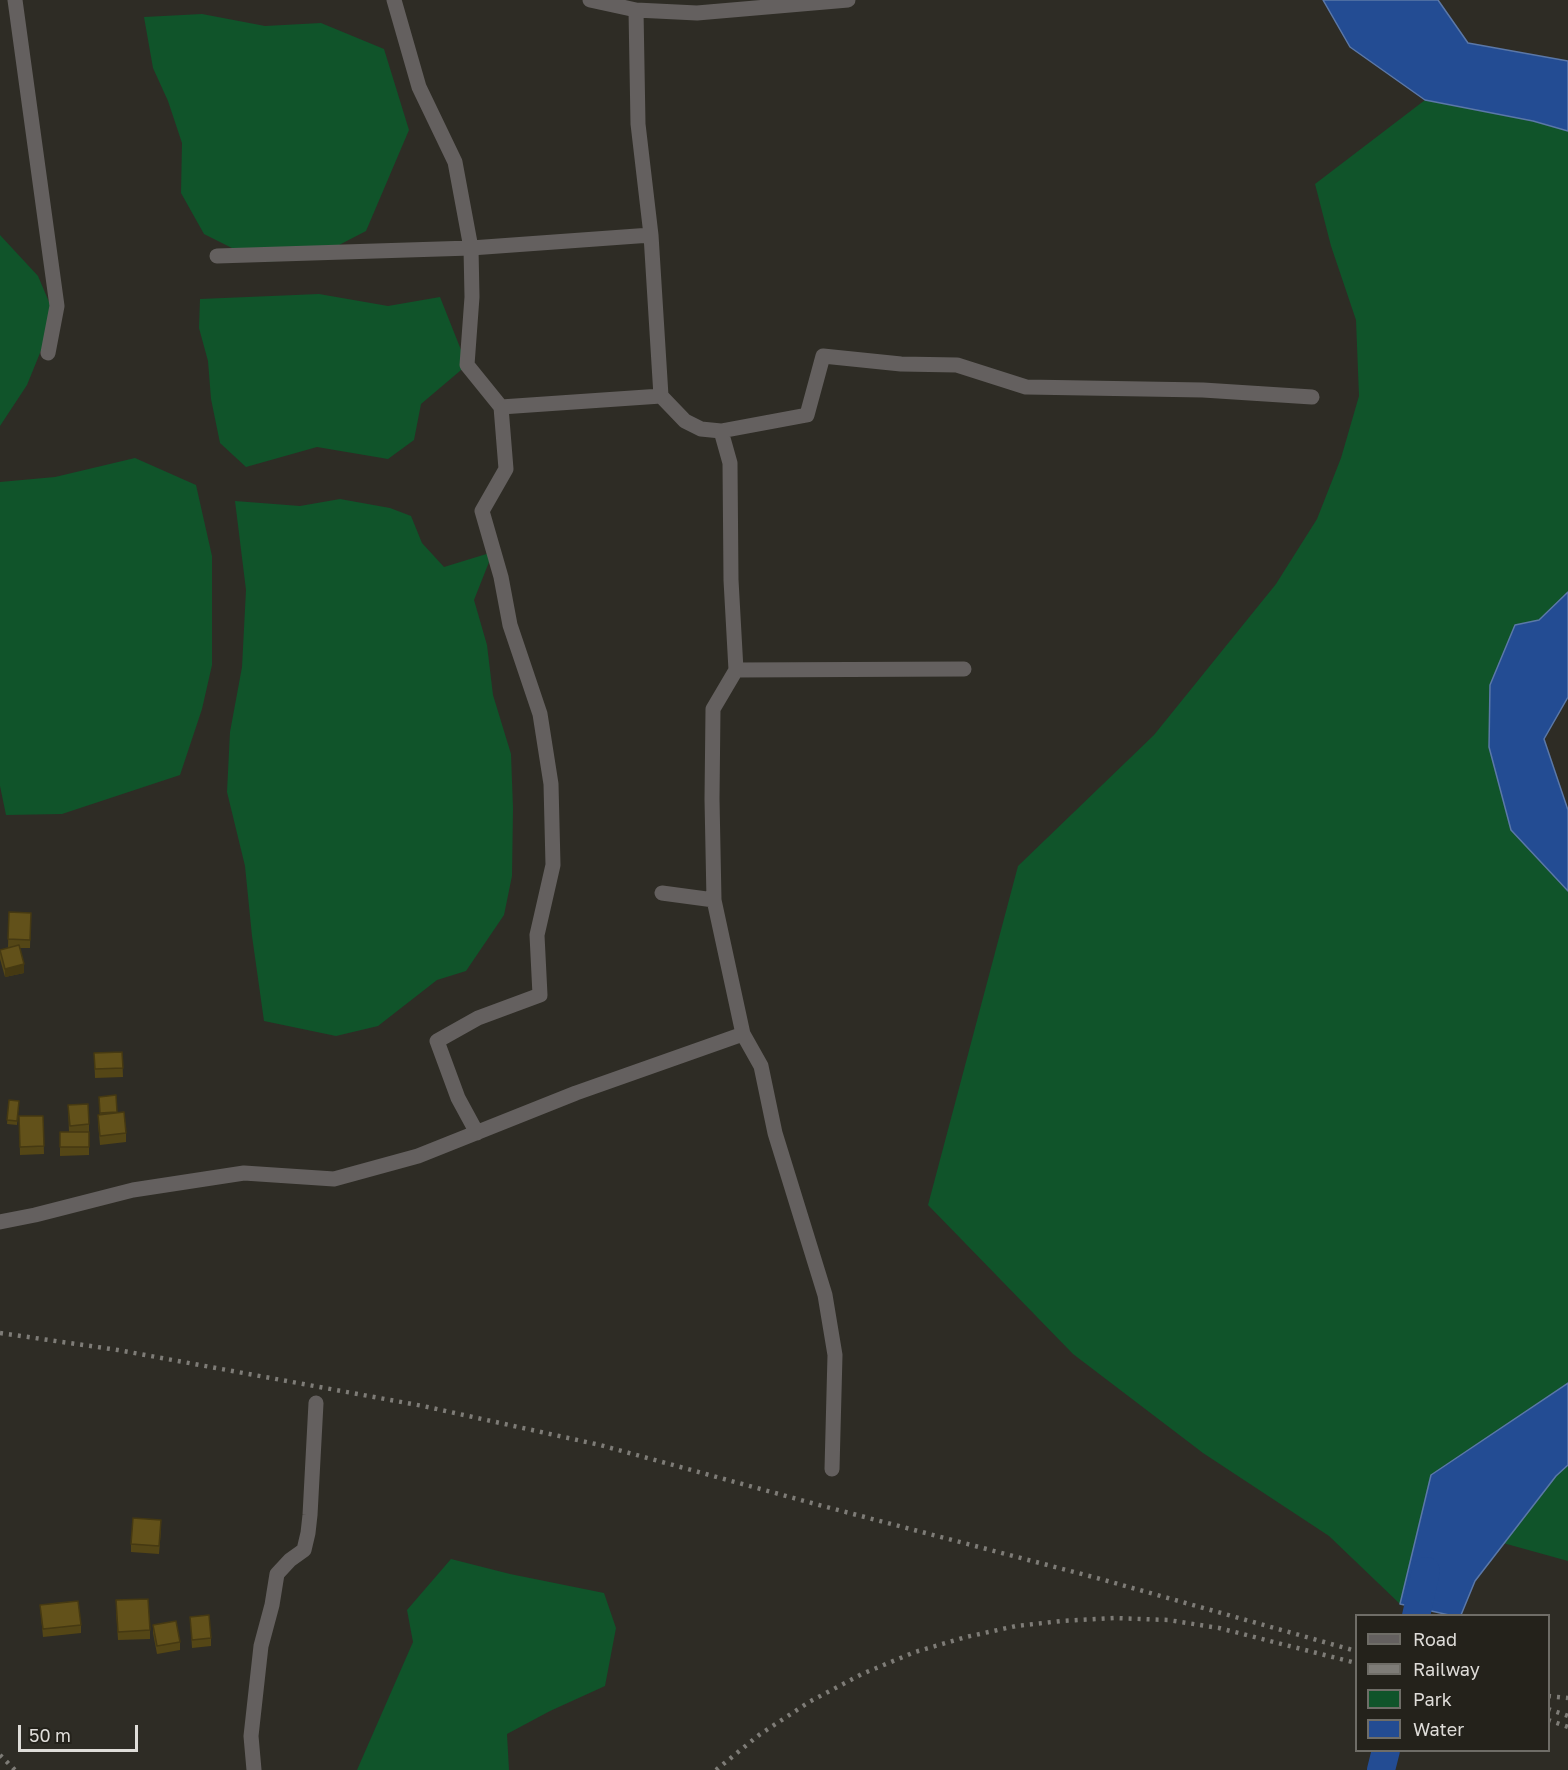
<!DOCTYPE html>
<style>
body{margin:0}
#map{position:relative;width:1568px;height:1770px;overflow:hidden;background:#2e2c25;font-family:"Golos Text",sans-serif}
canvas{display:block}
.legend{position:absolute;left:1355px;top:1614px;width:195px;height:138px;box-sizing:border-box;background:#24221b;border:2px solid #6f6d67;margin:0;padding:8px 10px;list-style:none;font-size:18px;color:#dfddd9}
.legend li{display:flex;align-items:center;gap:12px;height:30px}
.legend b{width:30px;border:2px solid #6f6d67}
.scale{position:absolute;left:18px;top:1725px;width:120px;height:27px;box-sizing:border-box;border:3px solid #dfddd9;border-top:0;padding-left:8px;font-size:18px;line-height:21px;white-space:nowrap;color:#dfddd9;-webkit-text-stroke:4px #24221b;paint-order:stroke}
</style>
<div id="map">
<canvas width="1568" height="1770"></canvas>
<ul class="legend">
<li><b style="height:8px;background:#64605f"></b>Road</li>
<li><b style="height:8px;background:#7e7c77"></b>Railway</li>
<li><b style="height:16px;background:#10542a"></b>Park</li>
<li><b style="height:16px;background:#234c93"></b>Water</li>
</ul>
<div class="scale">50 m</div>
</div>
<script>
const context = document.querySelector('canvas').getContext('2d');
context.lineJoin = 'round';
function fill(path, color) { context.fillStyle = color; context.fill(path, 'evenodd'); }
const shape = rows => new Path2D(rows.map(r => 'M' + r).join(''));
function strokePath(path, color, width, dash) { context.strokeStyle = color; context.lineWidth = width; context.lineCap = dash ? 'butt' : 'round'; context.setLineDash(dash || []); context.stroke(path); }
fill(shape([
 [202,14,265,26,321,23,384,49,409,130,366,231,312,259,260,262,204,234,181,193,182,143,168,101,153,68,144,17],
 [1425,100,1533,121,1568,131,1568,592,1539,620,1511,830,1568,891,1568,1383,1431,1475,1400,1604,1329,1536,1203,1453,1073,1354,928,1205,1018,866,1154,735,1276,584,1317,519,1341,458,1359,396,1356,320,1331,246,1315,184],
 [0,235,38,276,55,316,27,385,0,426],
 [319,294,388,306,440,297,467,365,421,404,414,440,388,459,317,447,246,467,220,443,211,399,208,361,199,328,200,299],
 [135,458,196,485,212,556,212,665,202,709,180,775,62,814,6,815,0,786,0,482,55,477],
 [340,499,390,508,411,516,422,543,444,567,493,552,474,600,487,645,493,695,511,754,513,808,512,876,504,915,466,971,437,980,378,1026,336,1036,264,1021,252,936,245,866,227,792,230,732,242,667,246,590,235,501,300,506],
 [1568,1465,1568,1561,1503,1543,1556,1476],
 [451,1559,510,1574,604,1593,616,1628,605,1686,550,1711,507,1734,509,1770,357,1770,413,1642,407,1610]
]), '#10542a');
const water = shape([
 [1323,0,1438,0,1468,43,1568,61,1568,131,1533,121,1425,100,1350,47,1323,0],
 [1568,592,1568,697,1544,739,1568,810,1568,891,1511,830,1489,747,1490,685,1515,625,1539,620,1568,592],
 [1568,1383,1568,1465,1556,1476,1475,1581,1461,1615,1449,1615,1400,1604,1431,1475,1568,1383]
]);
fill(water, '#234c93');
strokePath(water, '#5b78a8', 1.5);
strokePath(shape([
 [1416,1616,1426,1571],
 [1381,1770,1386,1750]
]), '#234c93', 28);
strokePath(shape([
 [15,0,57,306,48,353],
 [394,0,419,87,455,162,471,248,472,297,467,365,501,407,506,469,482,511,501,577,510,625,540,714,551,784,553,865,537,935,540,995,478,1018,437,1041,458,1098,477,1133],
 [590,0,636,10,697,13,848,0],
 [636,10,638,124,651,235,661,396,685,421,701,429,721,431],
 [217,256,471,248,651,235],
 [501,407,661,396],
 [736,670,964,669],
 [662,893,714,900],
 [743,1034,761,1066,775,1133,825,1295,835,1355,832,1469],
 [0,1222,35,1215,133,1190,244,1173,334,1179,418,1156,576,1093,743,1034,714,900,712,799,713,709,736,670,731,580,730,463,721,431,807,415,823,356,901,364,957,365,1026,387,1203,390,1312,397],
 [254,1770,251,1736,261,1646,272,1605,277,1574,290,1560,304,1550,308,1533,310,1515,316,1403]
]), '#64605f', 15);
strokePath(shape([
 [0,1333,118,1350,423,1406,600,1445,819,1505,1097,1578,1356,1651],
 [1548,1696,1568,1698],
 [1548,1709,1568,1716],
 [1548,1720,1568,1727],
 [0,1755,15,1770],
 [716,1770,759,1735,809,1702,862,1674,915,1652,966,1637,1016,1626,1061,1621,1114,1618,1168,1620,1219,1628,1356,1663]
]), '#7e7c77', 4.5, [3, 6]);
fill(shape([
 [9,912,31,913,30,948,20,948,24,973,5,977,0,959,0,950,11,948,8,948],
 [122,1052,123,1077,95,1078,94,1053],
 [9,1100,19,1101,17,1125,7,1124],
 [99,1101,117,1112,126,1133,126,1142,100,1145,98,1123,98,1115,100,1115],
 [68,1105,89,1124,89,1155,60,1156,60,1132,69,1132],
 [19,1116,43,1116,44,1154,20,1155],
 [161,1529,159,1554,131,1552,131,1544],
 [40,1605,81,1625,81,1633,43,1637],
 [116,1609,150,1630,150,1639,118,1640],
 [190,1617,211,1638,211,1646,192,1648],
 [153,1625,180,1642,180,1650,157,1654,153,1633]
]), '#544616');
fill(shape([
 [24,964,24,973,5,977,5,969]
]), '#453912');
const building = shape([
 [9,912,31,913,30,940,8,939,9,912],
 [19,945,24,964,5,969,0,950,19,945],
 [122,1052,123,1068,95,1069,94,1053,122,1052],
 [116,1095,117,1112,100,1113,99,1097,116,1095],
 [9,1100,19,1101,17,1121,7,1120,9,1100],
 [88,1104,89,1124,70,1126,68,1105,88,1104],
 [124,1112,126,1133,100,1136,98,1115,124,1112],
 [19,1116,43,1116,44,1146,20,1147,19,1116],
 [60,1132,89,1132,89,1147,60,1147,60,1132],
 [133,1518,161,1520,159,1546,131,1544,133,1518],
 [148,1599,150,1630,118,1632,116,1600,148,1599],
 [78,1601,81,1625,43,1629,40,1605,78,1601],
 [209,1615,211,1638,192,1640,190,1617,209,1615],
 [176,1621,180,1642,157,1646,153,1625,176,1621]
]);
fill(building, '#62511a');
strokePath(building, '#453912', 1.5);
</script>
